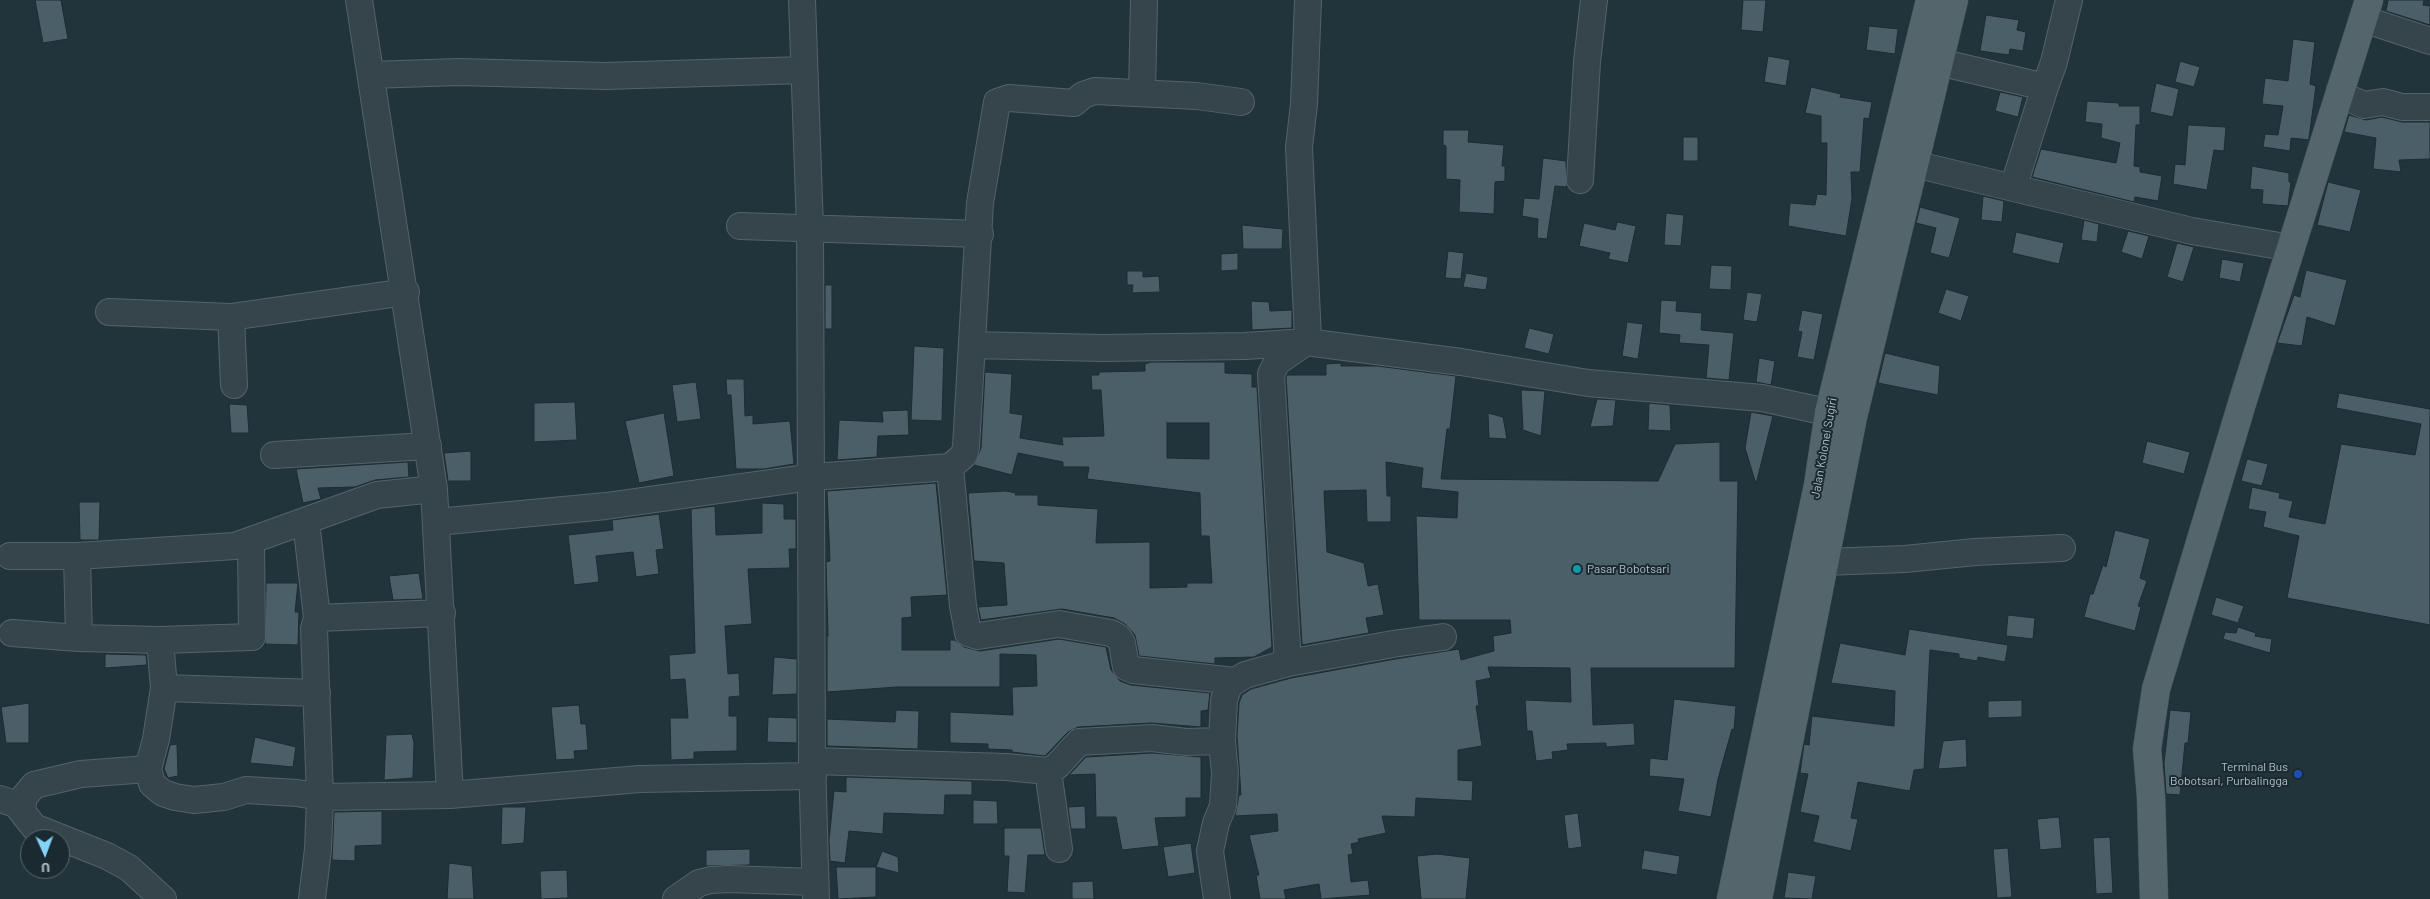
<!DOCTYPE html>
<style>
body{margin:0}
#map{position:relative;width:2430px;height:899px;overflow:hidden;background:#22343b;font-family:Barlow,sans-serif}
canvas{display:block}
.north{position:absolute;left:20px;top:829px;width:50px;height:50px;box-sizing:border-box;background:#1b2a30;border:1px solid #57666c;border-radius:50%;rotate:178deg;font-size:14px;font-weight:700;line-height:20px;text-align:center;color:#b1c0c7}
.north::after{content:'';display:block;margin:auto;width:18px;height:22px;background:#84d4f9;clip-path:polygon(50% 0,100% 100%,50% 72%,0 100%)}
</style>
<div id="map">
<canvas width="2430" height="899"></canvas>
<div class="north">U</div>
</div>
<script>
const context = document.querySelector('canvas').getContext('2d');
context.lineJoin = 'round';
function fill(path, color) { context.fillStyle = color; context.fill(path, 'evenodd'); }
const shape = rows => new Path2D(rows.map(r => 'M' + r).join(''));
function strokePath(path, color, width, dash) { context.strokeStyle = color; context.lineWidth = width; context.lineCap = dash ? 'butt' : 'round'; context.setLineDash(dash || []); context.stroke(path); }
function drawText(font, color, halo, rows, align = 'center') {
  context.font = font + ' Barlow,sans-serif'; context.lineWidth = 4; context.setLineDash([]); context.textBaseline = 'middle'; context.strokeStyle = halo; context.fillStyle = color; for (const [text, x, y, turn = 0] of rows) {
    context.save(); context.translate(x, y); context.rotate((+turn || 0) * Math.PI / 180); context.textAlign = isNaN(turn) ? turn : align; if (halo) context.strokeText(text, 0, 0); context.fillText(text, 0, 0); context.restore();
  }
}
const building = shape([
 [35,0,61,0,68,39,43,43,35,0],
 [1743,0,1766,0,1763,32,1741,30,1743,0],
 [2388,0,2424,0,2423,5,2430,6,2430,25,2386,11,2388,0],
 [1986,15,2019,20,2017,30,2026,32,2023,51,2010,49,2009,55,1980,51,1986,15],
 [1869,26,1898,29,1895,54,1866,50,1869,26],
 [2293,39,2315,42,2310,84,2316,86,2309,138,2309,140,2291,138,2290,151,2263,147,2265,134,2278,135,2283,106,2262,104,2265,78,2288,81,2293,39],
 [1768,56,1790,60,1786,86,1764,82,1768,56],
 [2180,61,2200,67,2194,87,2175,82,2180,61],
 [2156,83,2179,89,2173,117,2150,112,2156,83],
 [1811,87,1841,94,1840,97,1872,102,1869,119,1864,118,1860,172,1851,172,1852,199,1846,236,1788,226,1790,203,1815,205,1817,194,1826,195,1827,143,1821,143,1821,116,1805,113,1811,87],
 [2000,92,2023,97,2018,117,1995,111,2000,92],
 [2087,101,2119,103,2119,106,2140,106,2140,125,2136,125,2134,166,2140,167,2140,172,2162,176,2158,201,2135,197,2134,202,2032,177,2041,149,2116,163,2120,143,2101,138,2102,124,2085,122,2087,101],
 [2349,115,2366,120,2382,117,2402,122,2430,122,2430,159,2399,160,2401,172,2373,169,2376,138,2344,132,2349,115],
 [2188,125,2226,127,2224,151,2214,150,2207,190,2173,184,2175,164,2185,165,2188,125],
 [1443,130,1469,130,1468,142,1504,145,1502,166,1505,166,1505,181,1495,182,1494,214,1459,212,1460,180,1446,179,1446,146,1443,145,1443,130],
 [1683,137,1698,137,1698,161,1683,161,1683,137],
 [1543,158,1566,161,1567,187,1555,186,1547,239,1537,238,1538,219,1522,216,1524,198,1539,199,1543,158],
 [2252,166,2289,173,2289,182,2291,182,2288,206,2262,204,2263,190,2250,189,2252,166],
 [2328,182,2361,190,2350,232,2317,225,2328,182],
 [1983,196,2004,201,2002,222,1981,220,1983,196],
 [1920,207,1960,218,1949,258,1930,253,1936,228,1916,223,1920,207],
 [1666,213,1684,215,1681,246,1664,245,1666,213],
 [2084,220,2099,224,2097,242,2081,240,2084,220],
 [1617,222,1636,226,1628,263,1608,259,1610,253,1579,246,1584,223,1615,230,1617,222],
 [1242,225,1283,229,1282,249,1243,249,1242,225],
 [2128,231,2149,236,2142,259,2121,252,2128,231],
 [2016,232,2064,243,2059,264,2012,253,2016,232],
 [2177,243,2194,247,2183,282,2167,277,2177,243],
 [1448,251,1464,253,1461,279,1445,278,1448,251],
 [1238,253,1238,270,1221,271,1221,254,1238,253],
 [2222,259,2244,263,2240,282,2219,278,2222,259],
 [1711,265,1732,266,1731,290,1709,289,1711,265],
 [2306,270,2347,280,2335,326,2307,317,2302,346,2277,343,2294,295,2300,297,2306,270],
 [1127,271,1143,271,1143,277,1159,276,1160,292,1132,293,1133,285,1127,285,1127,271],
 [1466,273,1488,277,1486,290,1463,287,1466,273],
 [825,285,832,285,832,329,825,329,825,285],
 [1946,289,1969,296,1961,321,1938,313,1946,289],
 [1747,292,1762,294,1757,322,1743,320,1747,292],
 [1661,300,1677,301,1676,311,1702,313,1701,330,1734,333,1729,380,1706,378,1709,345,1679,343,1680,335,1659,333,1661,300],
 [1251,301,1269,302,1270,311,1292,310,1292,328,1252,330,1251,301],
 [1802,310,1823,314,1814,360,1797,357,1802,332,1798,331,1802,310],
 [1627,322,1643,324,1638,359,1622,356,1627,322],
 [1529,328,1554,334,1549,354,1524,348,1529,328],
 [914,346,944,348,942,421,911,420,914,346],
 [1885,353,1940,366,1938,395,1878,383,1885,353],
 [1759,358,1775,361,1771,385,1756,382,1759,358],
 [1151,362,1225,362,1225,373,1252,374,1252,387,1257,387,1272,647,1254,657,1215,658,1215,664,1139,656,1135,635,1125,624,1114,618,1062,609,981,620,978,607,1007,605,1004,563,974,561,968,493,1006,491,1016,493,1015,495,1038,495,1038,505,1098,509,1096,543,1150,542,1150,588,1187,587,1187,583,1212,583,1209,536,1201,536,1200,493,1087,479,1089,467,1063,467,1063,462,1018,453,1012,475,974,465,981,448,985,372,1012,374,1010,413,1023,415,1020,438,1063,445,1062,437,1104,436,1101,390,1092,390,1091,375,1099,375,1099,372,1145,371,1145,364,1151,362],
 [1167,423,1209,423,1209,459,1167,458,1167,423],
 [1341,363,1341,366,1377,366,1456,376,1450,429,1447,429,1441,479,1658,481,1675,444,1720,442,1720,481,1738,481,1735,668,1591,668,1593,725,1634,723,1635,745,1606,747,1606,743,1567,744,1568,750,1552,752,1553,759,1536,761,1532,731,1527,731,1525,700,1571,702,1570,668,1488,667,1491,678,1476,681,1479,706,1476,706,1482,746,1458,750,1458,780,1473,781,1472,801,1416,798,1415,817,1382,816,1386,833,1358,839,1359,842,1351,844,1353,854,1348,855,1351,882,1368,880,1370,895,1321,899,1319,884,1284,890,1286,899,1260,899,1256,875,1259,875,1249,835,1278,831,1277,814,1235,816,1239,795,1241,795,1237,736,1239,703,1242,695,1251,689,1291,678,1395,659,1459,649,1461,660,1494,651,1493,636,1511,633,1510,620,1419,620,1416,516,1457,518,1458,492,1421,488,1423,468,1386,462,1387,496,1391,496,1391,522,1367,522,1366,490,1324,491,1327,552,1364,563,1368,586,1378,584,1384,615,1366,618,1369,633,1302,645,1286,377,1287,375,1326,375,1326,364,1341,363],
 [726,379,744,379,745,416,753,415,753,424,790,421,794,464,764,469,736,469,731,395,727,395,726,379],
 [696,382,701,419,677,422,672,385,696,382],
 [1521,390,1545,391,1541,436,1523,430,1521,390],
 [2339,393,2430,409,2430,625,2287,598,2299,536,2263,527,2266,512,2248,509,2252,487,2280,493,2279,498,2293,501,2289,517,2325,524,2341,444,2415,455,2421,424,2336,408,2339,393],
 [1597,399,1616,400,1613,426,1590,427,1597,399],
 [575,402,577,440,534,442,534,403,575,402],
 [1649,403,1670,405,1671,431,1648,430,1649,403],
 [229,404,247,405,249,433,231,433,229,404],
 [908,410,909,435,878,436,877,457,837,460,839,420,883,422,882,411,908,410],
 [1751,412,1773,416,1756,484,1745,448,1751,412],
 [664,413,674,476,639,483,625,421,664,413],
 [1488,413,1503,417,1507,439,1489,438,1488,413],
 [2147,441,2190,452,2184,474,2142,463,2147,441],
 [471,451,471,481,448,481,444,453,471,451],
 [2247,459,2268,464,2262,486,2241,481,2247,459],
 [408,462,409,477,375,480,355,487,318,488,321,499,303,503,296,469,408,462],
 [936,483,947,595,911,597,912,617,902,618,902,650,950,650,950,640,955,640,964,647,980,651,1059,639,1106,647,1111,670,1120,681,1131,685,1210,693,1208,710,1201,711,1201,727,1151,723,1078,727,1068,732,1045,756,1012,752,1012,750,988,749,988,744,950,743,950,712,1013,715,1012,687,1037,686,1036,655,1000,654,1000,687,897,687,827,692,827,637,828,636,826,562,830,561,827,491,936,483],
 [79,502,100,502,99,540,80,540,79,502],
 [762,503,784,504,784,519,796,519,796,549,789,549,790,568,748,569,752,624,725,626,728,674,739,673,740,696,729,697,729,716,737,716,737,751,694,752,694,759,671,760,670,718,688,718,685,679,670,680,669,655,695,653,691,509,715,506,716,535,762,533,762,503],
 [659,514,664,549,656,550,659,574,636,577,633,552,596,556,599,582,574,585,568,535,613,530,612,520,659,514],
 [2115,530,2150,539,2140,578,2147,581,2138,606,2141,607,2135,631,2084,617,2090,594,2093,594,2103,565,2106,567,2115,530],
 [419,573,423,599,393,600,389,576,419,573],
 [266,583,298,583,295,612,299,612,298,645,265,644,266,583],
 [2216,597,2244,606,2238,623,2211,615,2216,597],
 [2008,615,2035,618,2033,639,2006,636,2008,615],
 [2238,627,2256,633,2255,636,2272,639,2270,653,2223,639,2225,632,2236,633,2238,627],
 [1909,629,2008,645,2005,662,1978,657,1977,661,1959,658,1959,654,1930,650,1924,769,1914,770,1910,791,1858,782,1851,818,1858,819,1851,851,1813,842,1819,816,1800,812,1808,774,1800,773,1804,744,1809,745,1812,716,1894,726,1895,691,1831,683,1840,643,1905,655,1909,629],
 [105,654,146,655,147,665,105,668,105,654],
 [774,657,797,659,797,694,772,695,774,657],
 [1674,699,1736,706,1734,730,1732,729,1718,779,1711,817,1678,811,1684,779,1649,776,1650,758,1667,760,1674,699],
 [2022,700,2022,717,1988,718,1988,701,2022,700],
 [29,703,29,743,6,743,1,707,29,703],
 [579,705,581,724,586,724,588,750,574,751,575,759,556,760,551,707,579,705],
 [896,710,919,711,918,749,827,746,827,719,895,722,896,710],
 [2170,710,2191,712,2188,743,2185,743,2180,795,2166,794,2164,763,2170,710],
 [768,717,797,718,797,743,767,742,768,717],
 [412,734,414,743,413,778,384,780,386,735,412,734],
 [255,737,296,747,293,767,250,763,255,737],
 [1966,739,1967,767,1938,769,1943,741,1966,739],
 [177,744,178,776,168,778,164,769,170,745,177,744],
 [1152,753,1201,757,1201,798,1186,798,1186,817,1155,818,1159,846,1122,850,1116,817,1096,817,1095,774,1069,775,1086,757,1152,753],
 [846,777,972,781,972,795,945,795,944,815,884,813,883,834,849,831,845,863,830,861,829,840,834,791,846,792,846,777],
 [973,800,997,801,998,824,973,824,973,800],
 [1085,806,1086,829,1071,829,1068,807,1085,806],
 [502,807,526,807,524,843,501,845,502,807],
 [382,811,382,845,355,846,355,861,332,860,334,812,382,811],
 [1578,813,1582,847,1568,849,1564,815,1578,813],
 [2059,817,2062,848,2040,850,2037,819,2059,817],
 [1004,828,1041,828,1045,855,1028,855,1025,893,1007,892,1009,856,1004,856,1004,828],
 [2110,837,2113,893,2096,894,2093,838,2110,837],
 [1191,843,1195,873,1168,877,1163,847,1191,843],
 [2008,848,2012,897,1997,898,1993,849,2008,848],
 [750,849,750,865,706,866,706,850,750,849],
 [1644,850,1680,856,1677,875,1641,869,1644,850],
 [882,851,898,857,899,873,876,867,882,851],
 [1437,854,1470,858,1466,899,1421,899,1417,856,1437,854],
 [449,863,472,866,474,899,447,899,449,863],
 [836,867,876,867,876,897,838,899,836,867],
 [567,870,568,898,541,899,540,871,567,870],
 [1788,872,1816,876,1812,899,1784,898,1788,872],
 [1093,881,1094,899,1072,899,1072,882,1093,881]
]);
fill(building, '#4a5f67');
strokePath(building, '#1d2c32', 1);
const minor = shape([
 [359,0,434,489,450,795],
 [802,0,810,228,812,761,816,899],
 [2363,19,2430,41],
 [1939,62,2045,87,2054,62,2069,0],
 [371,75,459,72,605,76,804,70],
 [2340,90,2348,98,2364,105,2383,102,2402,107,2430,107],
 [1142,93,1144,0],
 [1914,164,2192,231,2291,248],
 [1580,180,1587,62,1594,0],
 [2013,188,2045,87],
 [740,226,980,234],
 [109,312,231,317,406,292],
 [231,317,234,385],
 [973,345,1102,348,1245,346,1306,342,1461,362,1588,383,1762,398,1850,417],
 [274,455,428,446],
 [950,467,963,606,968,633,978,636,1059,624,1111,633,1118,637,1122,643,1126,667,1133,670,1235,681],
 [306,521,317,618],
 [437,522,606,506,812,477,950,467,964,455,966,447,980,203,997,102,1009,98,1074,103,1083,95,1095,91,1197,96,1241,102],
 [10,556,77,556,235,546,377,495,434,489],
 [77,556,79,638],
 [1824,562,1905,559,1975,552,2062,548],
 [12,633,79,638,160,640,164,688,156,739,148,769,152,784,163,793,175,797,194,800,224,797,246,790,297,793,320,797,314,629,317,618,442,613],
 [160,640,252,637,251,542],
 [1288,663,1393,644,1443,637],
 [164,688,317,693],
 [812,761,1006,767,1048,771,1057,766,1079,742,1152,738,1186,742,1222,741],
 [1048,771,1059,849],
 [0,799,16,804,34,827,107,856,129,868,163,899],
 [22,809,24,797,34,785,81,774,148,769],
 [312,899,318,849,320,797,450,795,640,779,813,776],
 [676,899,699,883,711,880,728,879,815,882],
 [1217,899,1210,851,1216,823,1223,806,1225,773,1222,741,1224,700,1229,685,1245,675,1288,663,1271,374,1277,362,1306,342,1308,338,1299,147,1304,104,1308,0]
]);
const major = shape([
 [1731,899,1818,485,1829,412,1930,0],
 [1758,899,1853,417,1954,0],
 [2154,899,2151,797,2147,749,2156,689,2243,400,2369,0]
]);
strokePath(minor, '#546369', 28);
strokePath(major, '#425157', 29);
strokePath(minor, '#36454b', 26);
strokePath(major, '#54656b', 28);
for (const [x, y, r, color] of [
 [1577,569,5,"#0f9aa8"],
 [2298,774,5,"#1a4fb4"]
]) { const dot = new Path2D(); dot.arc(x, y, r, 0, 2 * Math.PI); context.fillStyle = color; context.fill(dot); strokePath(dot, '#1b2a30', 2); }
drawText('12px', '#b1c0c7', '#1b2a30', [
 ["Jalan Kolonel Sugiri",1824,448,-80]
]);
drawText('12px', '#b1c0c7', '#1b2a30', [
 ["Pasar Bobotsari",1587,569],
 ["Terminal Bus",2288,767,"right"],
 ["Bobotsari, Purbalingga",2288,781,"right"]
], 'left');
</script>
